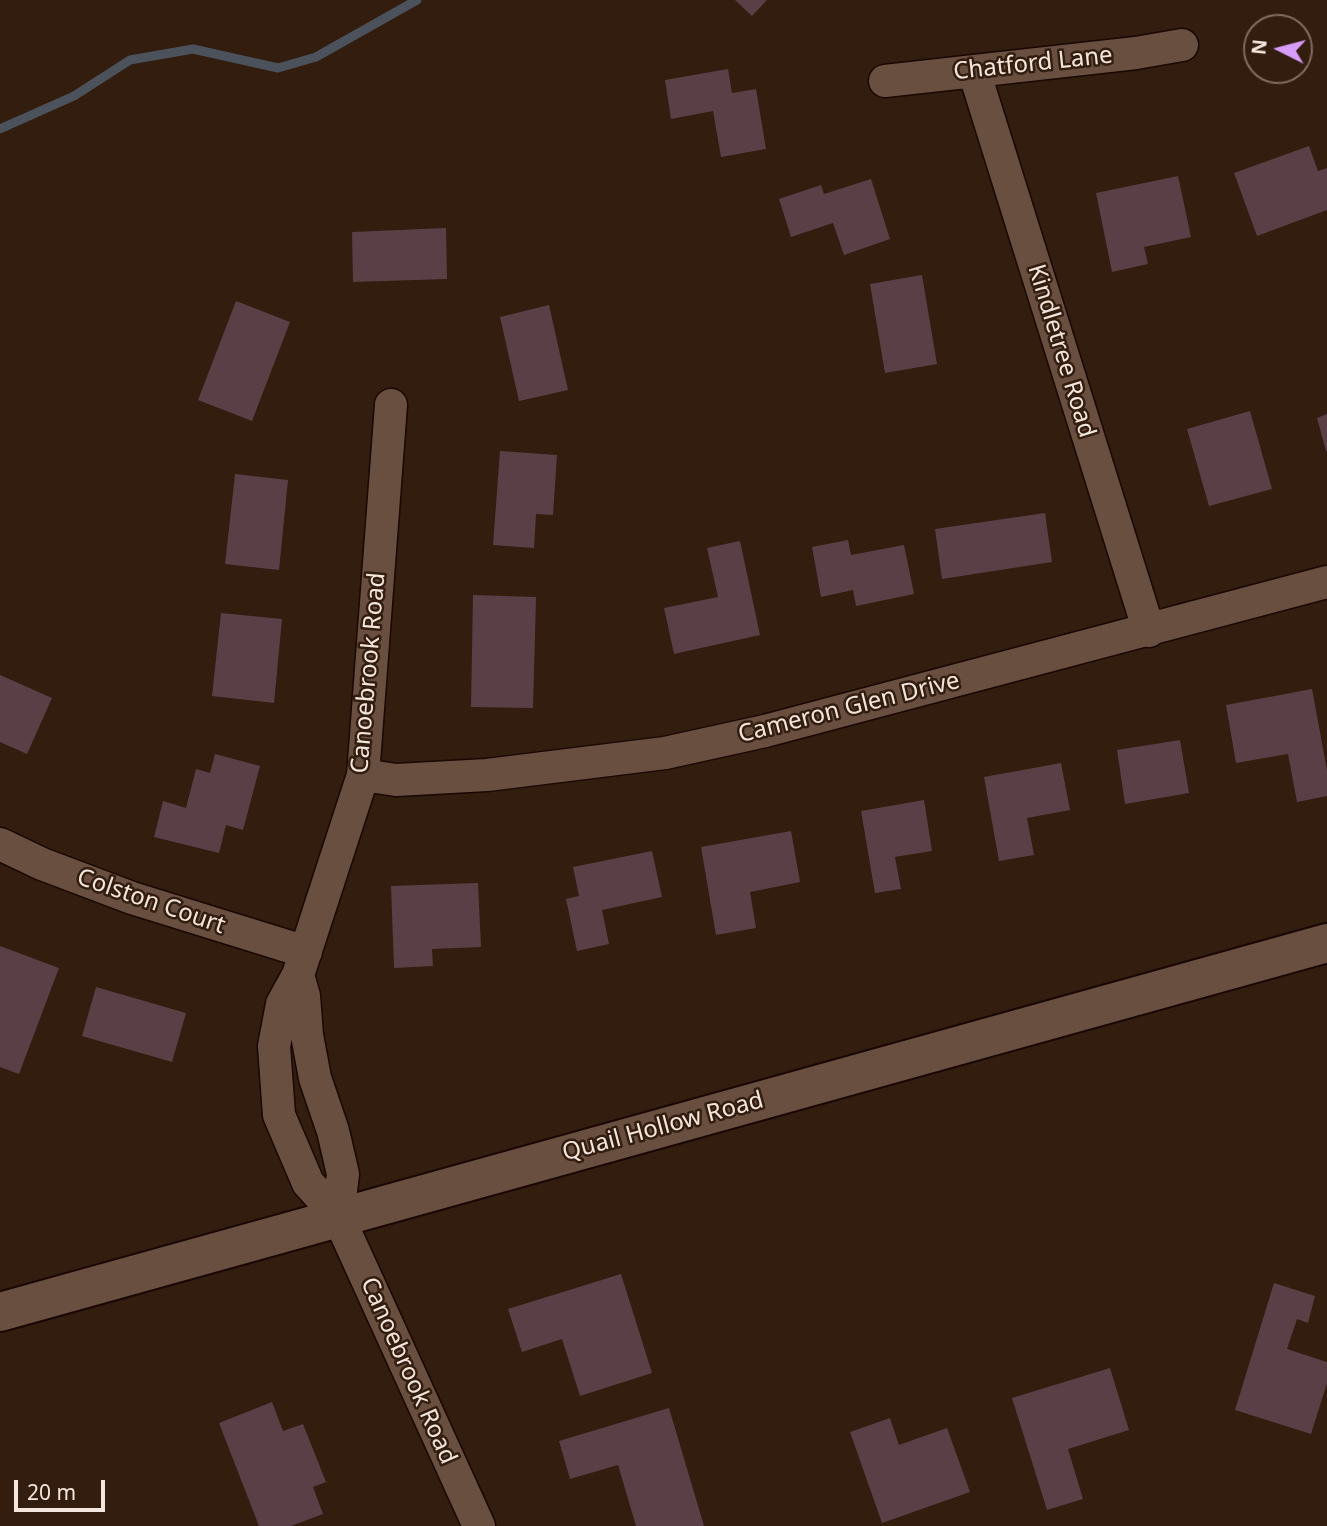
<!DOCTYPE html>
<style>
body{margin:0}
#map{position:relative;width:1327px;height:1526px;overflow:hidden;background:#321d0f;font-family:"Noto Sans",sans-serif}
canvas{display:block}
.north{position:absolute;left:1243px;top:14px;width:70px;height:70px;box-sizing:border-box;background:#321d0f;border:2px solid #806d61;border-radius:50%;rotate:276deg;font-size:19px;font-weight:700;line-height:28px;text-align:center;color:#f5e6dd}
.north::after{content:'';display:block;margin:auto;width:24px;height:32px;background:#d79bf9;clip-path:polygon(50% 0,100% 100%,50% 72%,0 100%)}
.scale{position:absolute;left:14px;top:1480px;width:91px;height:32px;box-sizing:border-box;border:4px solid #f5e6dd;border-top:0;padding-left:9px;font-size:21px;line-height:24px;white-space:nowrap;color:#f5e6dd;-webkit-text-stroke:5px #321d0f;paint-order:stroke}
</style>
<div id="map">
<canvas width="1327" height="1526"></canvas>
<div class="north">N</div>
<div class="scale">20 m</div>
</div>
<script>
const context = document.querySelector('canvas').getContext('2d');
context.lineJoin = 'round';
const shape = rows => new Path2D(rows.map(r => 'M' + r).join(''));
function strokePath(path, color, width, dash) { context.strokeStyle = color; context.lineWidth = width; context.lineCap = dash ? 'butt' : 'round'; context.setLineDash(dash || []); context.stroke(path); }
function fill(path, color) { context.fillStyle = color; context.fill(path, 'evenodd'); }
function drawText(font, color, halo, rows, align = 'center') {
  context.font = font + ' "Noto Sans",sans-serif'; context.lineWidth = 5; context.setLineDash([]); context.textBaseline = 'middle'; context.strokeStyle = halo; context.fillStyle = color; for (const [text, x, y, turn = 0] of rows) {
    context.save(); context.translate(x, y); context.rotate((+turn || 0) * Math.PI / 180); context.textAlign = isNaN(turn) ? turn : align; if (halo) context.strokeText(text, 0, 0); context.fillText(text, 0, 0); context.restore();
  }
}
strokePath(shape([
 [0,129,74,96,130,60,193,49,278,68,316,57,417,0]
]), '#4b525c', 9);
fill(shape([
 [735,0,767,0,752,16],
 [728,69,732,93,756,89,766,149,721,157,713,111,671,119,665,80],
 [1309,146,1318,171,1327,168,1327,210,1257,236,1234,173],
 [1178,176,1191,237,1144,247,1148,264,1112,272,1096,193],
 [871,179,890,239,844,255,833,223,791,237,779,199,821,185,824,194],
 [446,228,447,279,353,282,352,232],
 [922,275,937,364,885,373,870,284],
 [236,301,290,322,252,421,198,400],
 [549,305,568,390,519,401,500,317],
 [1250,411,1272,489,1209,506,1187,429],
 [1327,414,1327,451,1326,451,1317,418],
 [500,451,557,455,553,515,536,514,534,548,493,545],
 [235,474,288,480,279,570,225,564],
 [1045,513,1052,562,942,579,935,529],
 [848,540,851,555,904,545,914,594,856,606,853,590,821,597,812,547],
 [740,541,760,635,674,654,664,608,718,597,707,548],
 [473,595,536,597,533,708,471,707],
 [221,613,282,619,274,703,212,696],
 [0,675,52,698,27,754,0,742],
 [1312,689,1327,770,1327,796,1297,802,1288,754,1236,763,1226,705],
 [1180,740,1189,793,1125,804,1117,750],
 [215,754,260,766,243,830,226,825,219,853,154,837,163,801,186,808,196,769,210,773],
 [1061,763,1070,810,1027,818,1034,855,999,861,984,777],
 [924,800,932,851,895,857,901,889,875,893,861,811],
 [791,831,800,882,750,892,756,928,716,935,701,847],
 [652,851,662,897,602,910,609,944,577,951,566,899,579,896,573,867],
 [478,883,481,947,432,949,433,966,394,968,391,886],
 [0,946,59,968,19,1074,0,1067],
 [96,987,186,1013,172,1062,82,1036],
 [621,1274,652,1373,580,1396,562,1339,522,1352,508,1309],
 [1274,1283,1315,1296,1308,1323,1297,1319,1287,1349,1327,1362,1327,1383,1311,1434,1235,1410],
 [1110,1368,1129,1430,1068,1449,1083,1499,1047,1510,1012,1398],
 [272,1402,283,1431,303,1424,326,1482,313,1487,323,1514,291,1526,259,1526,219,1423],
 [669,1408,704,1526,636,1526,618,1465,570,1479,559,1441],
 [890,1418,899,1445,947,1428,970,1492,882,1523,850,1432]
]), '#5b3f47');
const street = shape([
 [974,71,1149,631],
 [885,81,1136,53,1182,45],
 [391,405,363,775,298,975,282,1004,274,1046,279,1115,308,1183,338,1216,479,1526],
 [363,775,396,780,487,775,665,753,765,731,1327,582],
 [0,844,42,864,132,898,306,952],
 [298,975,304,996,307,1035,315,1078,333,1131,343,1174,338,1216]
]);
const secondary = shape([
 [0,1312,1327,943]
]);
strokePath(street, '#190700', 35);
strokePath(secondary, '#190700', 42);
strokePath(street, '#684f40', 32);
strokePath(secondary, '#684f40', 38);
drawText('24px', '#f5e6dd', '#321d0f', [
 ["Chatford Lane",1033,64,-6],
 ["Kindletree Road",1061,351,73],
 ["Canoebrook Road",369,673,-85],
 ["Cameron Glen Drive",849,708,-14],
 ["Colston Court",151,902,19],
 ["Quail Hollow Road",663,1127,-15],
 ["Canoebrook Road",408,1371,66]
]);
</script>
